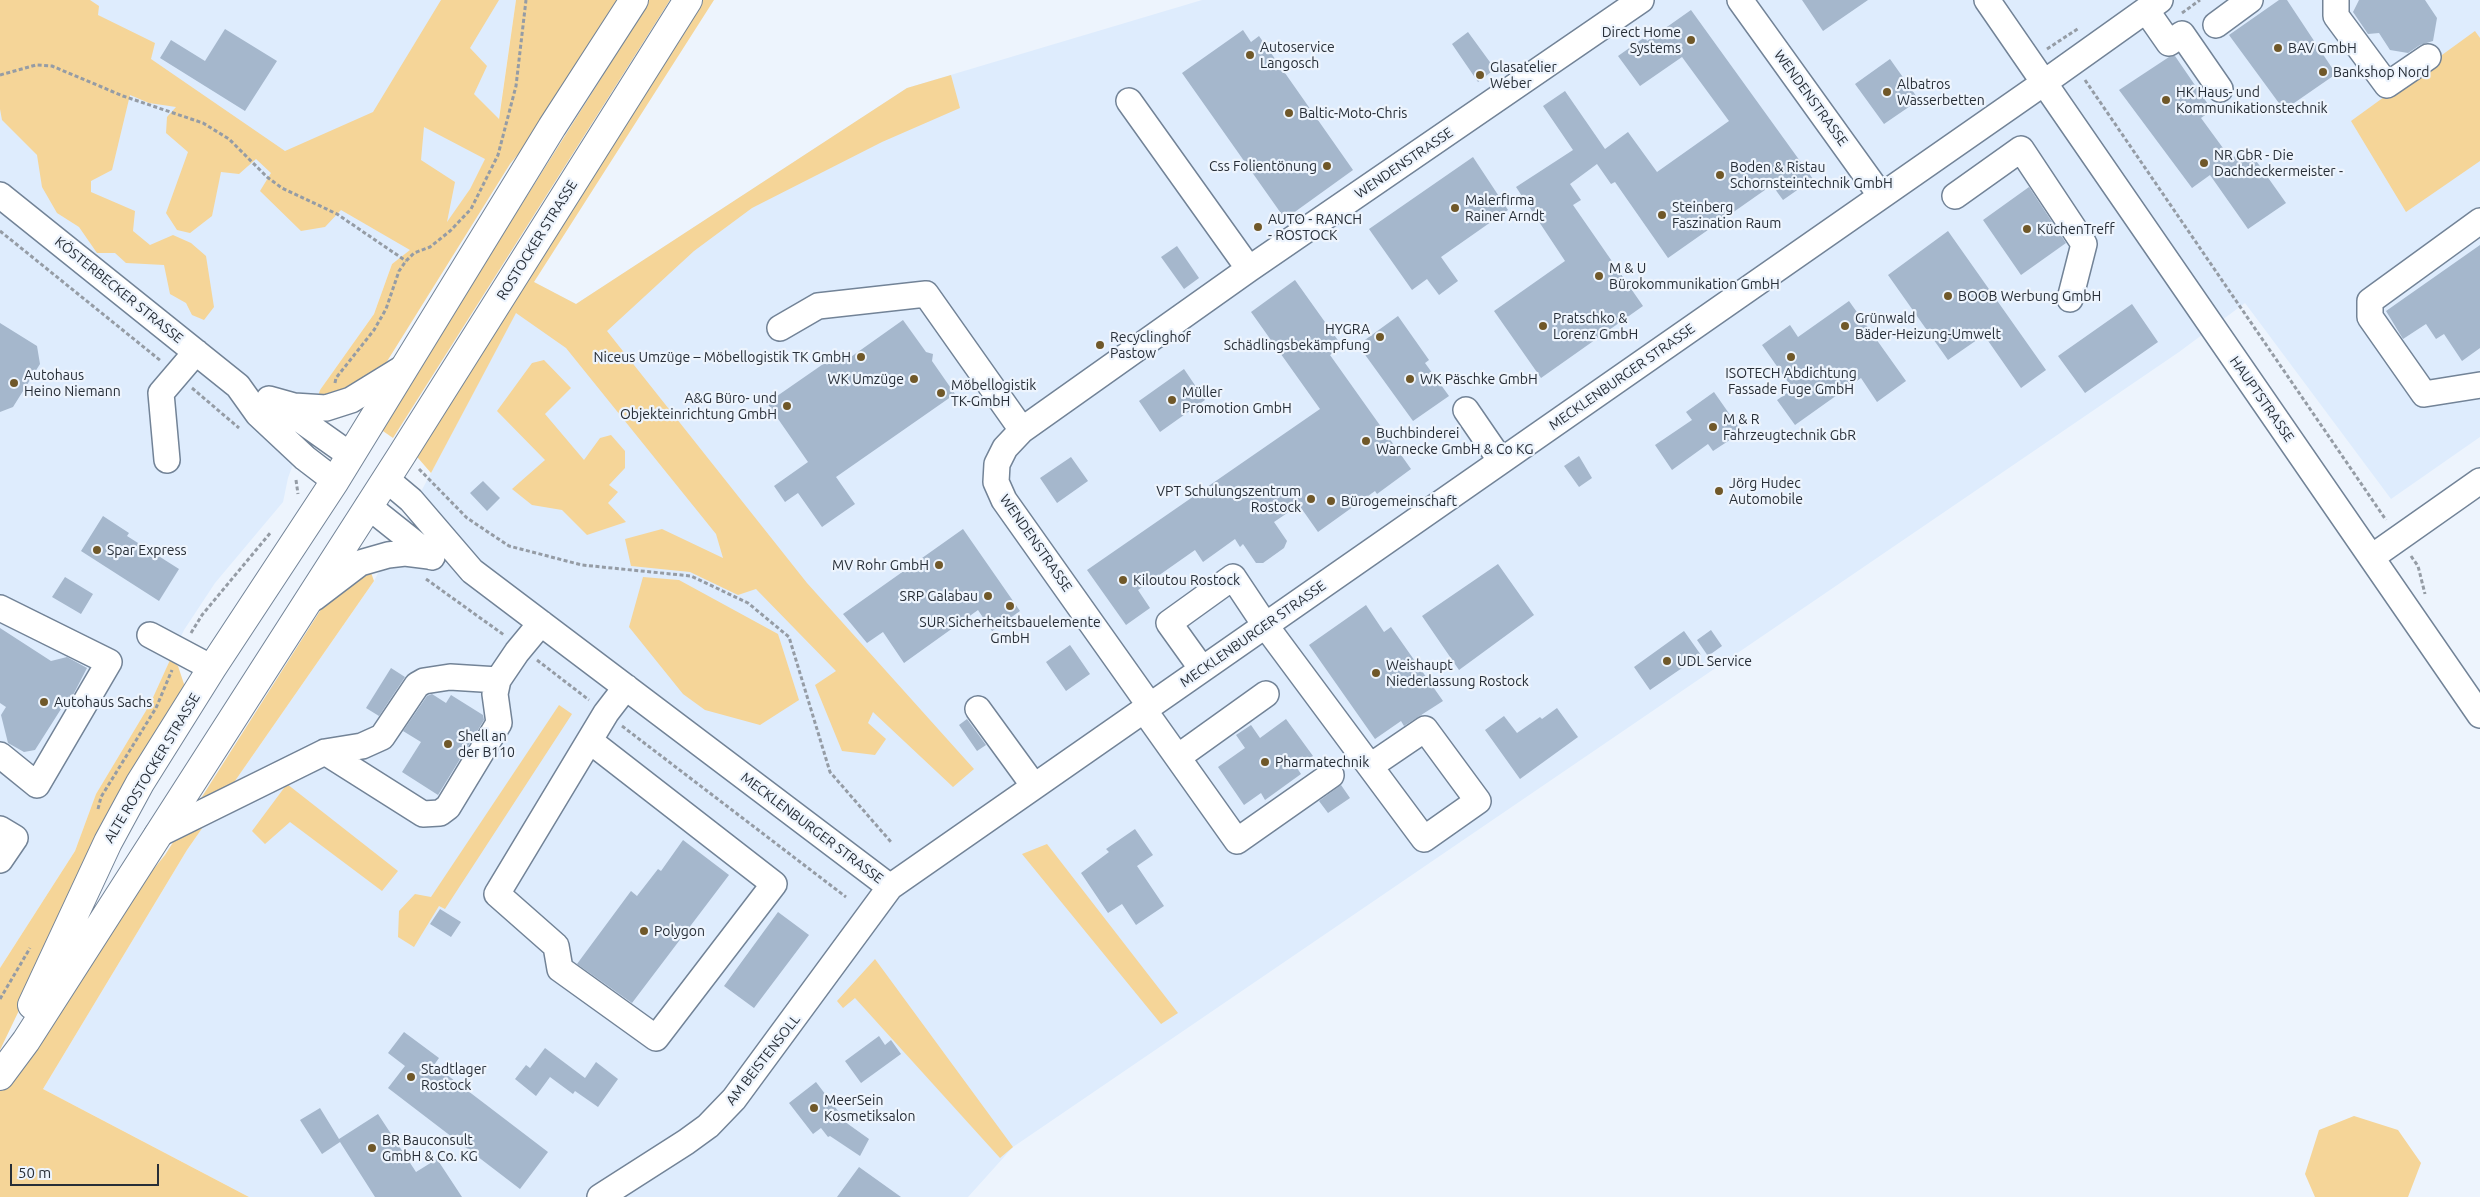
<!DOCTYPE html>
<meta charset="utf-8">
<style>
body{margin:0}
#map{position:relative;width:2480px;height:1197px;overflow:hidden;background:#edf4fd;font-family:Ubuntu,sans-serif}
canvas{display:block}
.scale{position:absolute;left:10px;top:1164px;width:149px;height:22px;box-sizing:border-box;border:2px solid #272e37;border-top:0;padding-left:6px;font-size:15px;line-height:18px;white-space:nowrap;color:#272e37;-webkit-text-stroke:4px #edf4fd;paint-order:stroke}
</style>
<div id="map">
<canvas width="2480" height="1197"></canvas>
<div class="scale">50 m</div>
</div>
<script>
const context = document.querySelector('canvas').getContext('2d');
context.lineJoin = 'round';
function fill(path, color) { context.fillStyle = color; context.fill(path, 'evenodd'); }
const shape = rows => new Path2D(rows.map(r => 'M' + r).join(''));
function strokePath(path, color, width, dash) { context.strokeStyle = color; context.lineWidth = width; context.lineCap = dash ? 'butt' : 'round'; context.setLineDash(dash || []); context.stroke(path); }
function drawText(font, color, halo, rows, align = 'center') {
  context.font = font + ' Ubuntu,sans-serif'; context.lineWidth = 4.5; context.setLineDash([]); context.textBaseline = 'middle'; context.strokeStyle = halo; context.fillStyle = color; for (const [text, x, y, turn = 0] of rows) {
    context.save(); context.translate(x, y); context.rotate((+turn || 0) * Math.PI / 180); context.textAlign = isNaN(turn) ? turn : align; if (halo) context.strokeText(text, 0, 0); context.fillText(text, 0, 0); context.restore();
  }
}
fill(shape([
 [0,0,516,0,496,138,470,189,447,224,392,264,374,314,320,390,288,478,283,502,215,583,184,630,150,704,96,794,75,851,0,968],
 [1202,0,2480,0,2480,437,2391,499,2245,303,2179,352,1013,1147,968,1197,249,1197,43,1089,187,850,374,581,515,313,534,282,576,304,907,88]
]), '#deecfd');
fill(shape([
 [0,0,90,0,99,6,98,15,155,43,151,59,285,151,373,112,441,0,499,0,470,48,487,66,474,94,499,119,516,0,625,0,558,106,510,164,386,363,346,391,318,396,320,390,374,314,392,264,410,250,341,210,325,227,301,231,260,191,271,173,256,159,239,174,221,172,212,216,190,233,177,230,166,213,188,152,166,133,167,117,176,107,149,103,130,95,112,170,91,181,91,192,135,211,133,231,150,245,173,235,191,243,206,256,214,307,204,320,192,315,186,303,170,294,164,265,126,263,115,253,97,253,79,227,57,213,42,187,37,155,2,120,0,109],
 [424,127,485,159,470,189,447,222,455,182,421,160],
 [643,0,670,0,393,438,380,429,602,77],
 [696,0,714,0,534,282,576,304,907,88,951,75,960,108,882,142,752,208,694,251,607,331,807,583,974,769,953,787,873,712,868,723,886,739,875,755,842,751,815,685,836,671,756,589,738,595,690,572,631,566,625,539,662,529,723,558,716,534,566,348,516,313,431,473,412,451],
 [2475,31,2480,38,2480,161,2406,212,2351,121],
 [544,360,571,388,545,414,584,460,600,438,611,435,625,451,625,468,609,485,618,492,608,503,626,522,587,535,562,510,532,505,512,489,545,460,497,411,532,363],
 [369,567,374,581,187,850,43,1089,249,1197,0,1197,0,1074,113,919,165,855,325,603],
 [643,577,679,580,778,634,799,700,760,725,705,710,683,694,629,627],
 [170,660,178,666,185,687,49,948,0,1050,0,968,75,851,96,794,150,704],
 [559,705,572,714,445,909,439,906,414,947,398,937,399,911,415,894,431,897],
 [287,784,398,871,382,891,290,822,265,844,252,831],
 [1047,844,1178,1013,1161,1024,1022,854],
 [875,959,1013,1147,1000,1158,855,998,843,1008,837,1001],
 [2354,1116,2398,1130,2421,1163,2408,1197,2315,1197,2305,1174,2319,1130]
]), '#f5d598');
fill(shape([
 [1802,0,1868,0,1823,31],
 [2279,0,2287,0,2336,74,2284,110,2229,35],
 [2359,0,2425,0,2437,18,2433,41,2420,45,2408,53,2390,50,2379,33,2368,34,2353,12],
 [1691,10,1813,179,1783,200,1772,185,1668,258,1615,182,1611,184,1597,164,1570,184,1581,200,1573,205,1643,306,1541,378,1494,311,1565,261,1516,187,1573,150,1543,106,1565,91,1605,149,1628,132,1657,172,1729,121,1682,57,1640,86,1618,56,1645,37,1647,41],
 [225,29,277,61,245,111,160,58,171,40,205,61],
 [1243,30,1251,42,1259,36,1353,170,1285,219,1182,73],
 [1468,32,1495,69,1478,82,1452,44],
 [2175,56,2212,110,2201,118,2231,159,2247,148,2286,203,2248,229,2210,175,2192,188,2119,90,2169,57],
 [1890,59,1919,100,1884,124,1855,84],
 [1473,157,1508,210,1441,257,1458,281,1439,295,1427,279,1412,290,1369,229],
 [2029,187,2066,243,2021,275,1983,220],
 [1948,231,2046,370,2021,388,1984,335,1948,360,1888,275],
 [2480,245,2480,348,2462,361,2444,334,2436,339,2426,324,2403,339,2386,311],
 [1177,246,1199,278,1184,289,1161,257],
 [1295,280,1342,346,1330,355,1411,469,1377,494,1375,491,1318,532,1299,505,1274,522,1287,541,1284,548,1263,563,1256,563,1243,544,1240,547,1235,539,1203,562,1195,550,1138,590,1150,608,1126,625,1087,570,1320,409,1251,312],
 [1849,301,1906,381,1877,402,1861,378,1795,425,1777,400,1793,389,1762,345,1790,325,1798,337],
 [2132,304,2158,342,2085,393,2058,356],
 [1398,316,1429,360,1425,363,1449,396,1413,421,1358,345],
 [903,320,926,352,933,354,932,361,955,394,836,477,855,504,822,527,798,493,785,502,774,486,808,462,767,403,842,351,848,359],
 [0,323,37,346,40,364,13,407,0,412],
 [1184,369,1205,400,1160,432,1139,401],
 [1714,392,1742,432,1713,451,1708,444,1672,470,1655,445,1692,420,1686,412],
 [1579,456,1592,478,1579,487,1564,466],
 [1071,457,1088,481,1057,503,1040,478],
 [483,481,500,498,487,511,470,493],
 [103,516,129,533,127,536,179,569,159,601,81,551],
 [963,529,1020,611,992,631,978,610,904,663,883,632,867,643,843,614],
 [1498,564,1534,615,1459,670,1422,616],
 [65,577,93,594,81,614,52,597],
 [1366,605,1384,632,1391,627,1443,701,1404,726,1401,721,1375,739,1309,645],
 [0,628,51,661,67,657,87,668,72,697,68,698,35,750,24,752,8,743,1,715,6,707,0,703],
 [1711,630,1722,646,1708,656,1697,640],
 [1684,631,1701,655,1650,690,1634,667],
 [1070,645,1090,674,1066,691,1046,662],
 [391,668,405,677,379,716,366,708],
 [432,694,446,703,451,695,483,715,484,720,438,795,402,772,421,742,403,731,427,696],
 [1557,708,1578,737,1520,779,1485,730,1504,716,1517,733,1540,717,1542,719],
 [967,719,986,745,977,751,959,725],
 [1286,719,1313,756,1297,768,1301,774,1265,800,1261,793,1244,805,1218,767,1245,748,1236,735,1251,725,1260,738],
 [1341,785,1350,798,1328,813,1319,801],
 [1135,829,1153,855,1137,866,1164,906,1136,925,1122,904,1108,913,1081,873,1109,852,1106,849],
 [683,840,729,875,632,1003,577,964,631,891,637,896,658,869,661,871],
 [440,909,461,922,451,937,430,924],
 [778,912,809,935,754,1008,724,986],
 [404,1032,439,1058,434,1065,548,1152,520,1189,388,1088,405,1066,388,1053],
 [879,1036,885,1045,891,1040,901,1054,861,1083,845,1061],
 [545,1048,585,1078,596,1062,618,1079,598,1107,575,1091,573,1094,550,1077,536,1096,515,1079,526,1065,530,1068],
 [816,1082,848,1124,869,1139,860,1156,830,1136,828,1137,821,1128,813,1134,789,1103],
 [320,1108,339,1139,378,1114,416,1172,437,1159,462,1197,375,1197,340,1142,322,1154,300,1120],
 [859,1167,901,1197,837,1197]
]), '#a5b7cc');
const minor = shape([
 [1740,0,1881,196],
 [1987,0,2480,715],
 [2336,0,2336,16,2387,85,2428,57],
 [2146,10,2169,43,2182,34,2220,89],
 [2216,25,2250,0],
 [1129,101,1249,269],
 [0,195,238,386,258,414,305,458,335,481],
 [1955,196,2021,149,2084,244,2070,299],
 [2480,221,2370,301,2370,317,2424,394,2480,385],
 [780,328,818,306,926,294,1022,430],
 [269,399,294,406,326,408,351,400,403,368],
 [281,406,350,455],
 [1466,410,1501,461],
 [167,460,161,393,196,352],
 [386,479,411,500,472,571,890,887],
 [368,506,432,557],
 [2372,557,2480,481],
 [314,598,360,563,388,555,405,553,429,556],
 [0,608,109,662,37,785,0,755],
 [150,635,212,668],
 [1202,669,1169,623,1233,577,1265,625,1424,839,1478,801,1425,729,1372,765],
 [1150,706,1004,500,996,482,997,464,1005,448,1022,430,1249,269,1641,0],
 [978,709,1034,786],
 [1144,710,1237,841,1331,775],
 [590,741,774,884,656,1038,560,969,556,946,497,894,606,713,626,687],
 [325,752,423,814,440,813,448,807,499,723,495,694,498,680,517,652,541,623],
 [1178,757,1266,694],
 [0,829,15,838,0,860],
 [157,835,325,752,362,746,382,737,417,685,424,681,450,677,498,680],
 [600,1197,686,1142,708,1126,734,1099,890,887,2045,82,2160,0]
]);
const major = shape([
 [32,1005,108,842,140,783,212,668,335,481,552,127,634,0],
 [0,1076,26,1041,401,456,688,0]
]);
strokePath(minor, '#728397', 28);
strokePath(major, '#728397', 30);
strokePath(shape([
 [2182,13,2200,0],
 [2047,49,2079,28],
 [0,75,36,65,52,66,123,96,203,123,229,139,267,177,282,188,337,214,406,261],
 [2085,80,2386,520],
 [0,231,161,361],
 [335,383,336,378,374,330,386,309,399,271,406,261,414,253,430,247,450,231,471,209,498,155,516,86,526,0],
 [192,388,239,428],
 [419,469,467,518,509,546,582,565,691,576,748,603,789,637,830,772,891,842],
 [296,480,298,494],
 [2411,556,2418,566,2425,594],
 [426,579,504,635],
 [191,633,202,615,271,532],
 [537,660,589,700],
 [622,726,846,897],
 [98,809,101,797,156,708,172,670],
 [0,999,30,948]
]), '#959ca5', 3, [4, 2.5]);
strokePath(minor, '#fff', 25);
strokePath(major, '#fff', 28);
for (const [x, y, r, color] of [
 [1691,40,5,"#705829"],
 [2278,48,5,"#705829"],
 [1250,55,5,"#705829"],
 [2323,72,5,"#705829"],
 [1480,75,5,"#705829"],
 [1887,92,5,"#705829"],
 [2166,100,5,"#705829"],
 [1289,113,5,"#705829"],
 [2204,163,5,"#705829"],
 [1327,166,5,"#705829"],
 [1720,175,5,"#705829"],
 [1455,208,5,"#705829"],
 [1662,215,5,"#705829"],
 [1258,227,5,"#705829"],
 [2027,229,5,"#705829"],
 [1599,276,5,"#705829"],
 [1948,296,5,"#705829"],
 [1543,326,5,"#705829"],
 [1845,326,5,"#705829"],
 [1380,337,5,"#705829"],
 [1100,345,5,"#705829"],
 [861,357,5,"#705829"],
 [1791,357,5,"#705829"],
 [914,379,5,"#705829"],
 [1410,379,5,"#705829"],
 [14,383,5,"#705829"],
 [941,393,5,"#705829"],
 [1172,400,5,"#705829"],
 [787,406,5,"#705829"],
 [1713,427,5,"#705829"],
 [1366,441,5,"#705829"],
 [1719,491,5,"#705829"],
 [1311,499,5,"#705829"],
 [1331,501,5,"#705829"],
 [97,550,5,"#705829"],
 [939,565,5,"#705829"],
 [1123,580,5,"#705829"],
 [988,596,5,"#705829"],
 [1010,606,5,"#705829"],
 [1667,661,5,"#705829"],
 [1376,673,5,"#705829"],
 [44,702,5,"#705829"],
 [448,744,5,"#705829"],
 [1265,762,5,"#705829"],
 [644,931,5,"#705829"],
 [411,1077,5,"#705829"],
 [814,1108,5,"#705829"],
 [372,1148,5,"#705829"]
]) { const dot = new Path2D(); dot.arc(x, y, r, 0, 2 * Math.PI); context.fillStyle = color; context.fill(dot); strokePath(dot, '#edf4fd', 2); }
drawText('14px', '#272e37', '#edf4fd', [
 ["Direct Home",1681,32,"right"],
 ["Systems",1681,48,"right"],
 ["Autoservice",1260,47],
 ["Langosch",1260,63],
 ["BAV GmbH",2288,48],
 ["Glasatelier",1490,67],
 ["Weber",1490,83],
 ["Bankshop Nord",2333,72],
 ["Albatros",1897,84],
 ["Wasserbetten",1897,100],
 ["HK Haus- und",2176,92],
 ["Kommunikationstechnik",2176,108],
 ["Baltic-Moto-Chris",1299,113],
 ["NR GbR - Die",2214,155],
 ["Dachdeckermeister -",2214,171],
 ["Css Folientönung",1317,166,"right"],
 ["Boden & Ristau",1730,167],
 ["Schornsteintechnik GmbH",1730,183],
 ["Malerfirma",1465,200],
 ["Rainer Arndt",1465,216],
 ["Steinberg",1672,207],
 ["Faszination Raum",1672,223],
 ["AUTO - RANCH",1268,219],
 ["- ROSTOCK",1268,235],
 ["KüchenTreff",2037,229],
 ["M & U",1609,268],
 ["Bürokommunikation GmbH",1609,284],
 ["BOOB Werbung GmbH",1958,296],
 ["Pratschko &",1553,318],
 ["Lorenz GmbH",1553,334],
 ["Grünwald",1855,318],
 ["Bäder-Heizung-Umwelt",1855,334],
 ["HYGRA",1370,329,"right"],
 ["Schädlingsbekämpfung",1370,345,"right"],
 ["Recyclinghof",1110,337],
 ["Pastow",1110,353],
 ["Niceus Umzüge – Möbellogistik TK GmbH",851,357,"right"],
 ["ISOTECH Abdichtung",1791,373,"center"],
 ["Fassade Fuge GmbH",1791,389,"center"],
 ["Autohaus",24,375],
 ["Heino Niemann",24,391],
 ["WK Umzüge",904,379,"right"],
 ["WK Päschke GmbH",1420,379],
 ["Möbellogistik",951,385],
 ["TK-GmbH",951,401],
 ["Müller",1182,392],
 ["Promotion GmbH",1182,408],
 ["A&G Büro- und",777,398,"right"],
 ["Objekteinrichtung GmbH",777,414,"right"],
 ["M & R",1723,419],
 ["Fahrzeugtechnik GbR",1723,435],
 ["Buchbinderei",1376,433],
 ["Warnecke GmbH & Co KG",1376,449],
 ["Jörg Hudec",1729,483],
 ["Automobile",1729,499],
 ["VPT Schulungszentrum",1301,491,"right"],
 ["Rostock",1301,507,"right"],
 ["Bürogemeinschaft",1341,501],
 ["Spar Express",107,550],
 ["MV Rohr GmbH",929,565,"right"],
 ["Kiloutou Rostock",1133,580],
 ["SRP Galabau",978,596,"right"],
 ["SUR Sicherheitsbauelemente",1010,622,"center"],
 ["GmbH",1010,638,"center"],
 ["UDL Service",1677,661],
 ["Weishaupt",1386,665],
 ["Niederlassung Rostock",1386,681],
 ["Autohaus Sachs",54,702],
 ["Shell an",458,736],
 ["der B110",458,752],
 ["Pharmatechnik",1275,762],
 ["Polygon",654,931],
 ["Stadtlager",421,1069],
 ["Rostock",421,1085],
 ["MeerSein",824,1100],
 ["Kosmetiksalon",824,1116],
 ["BR Bauconsult",382,1140],
 ["GmbH & Co. KG",382,1156]
], 'left');
drawText('14px', '#272e37', '#edf4fd', [
 ["WENDENSTRASSE",1811,98,54],
 ["WENDENSTRASSE",1404,163,-34],
 ["ROSTOCKER STRASSE",537,240,-58],
 ["KÖSTERBECKER STRASSE",119,290,39],
 ["MECKLENBURGER STRASSE",1622,377,-35],
 ["HAUPTSTRASSE",2262,399,55],
 ["WENDENSTRASSE",1036,543,55],
 ["MECKLENBURGER STRASSE",1253,634,-35],
 ["ALTE ROSTOCKER STRASSE",152,768,-59],
 ["MECKLENBURGER STRASSE",812,828,37],
 ["AM BEISTENSOLL",763,1060,-52]
]);
</script>
